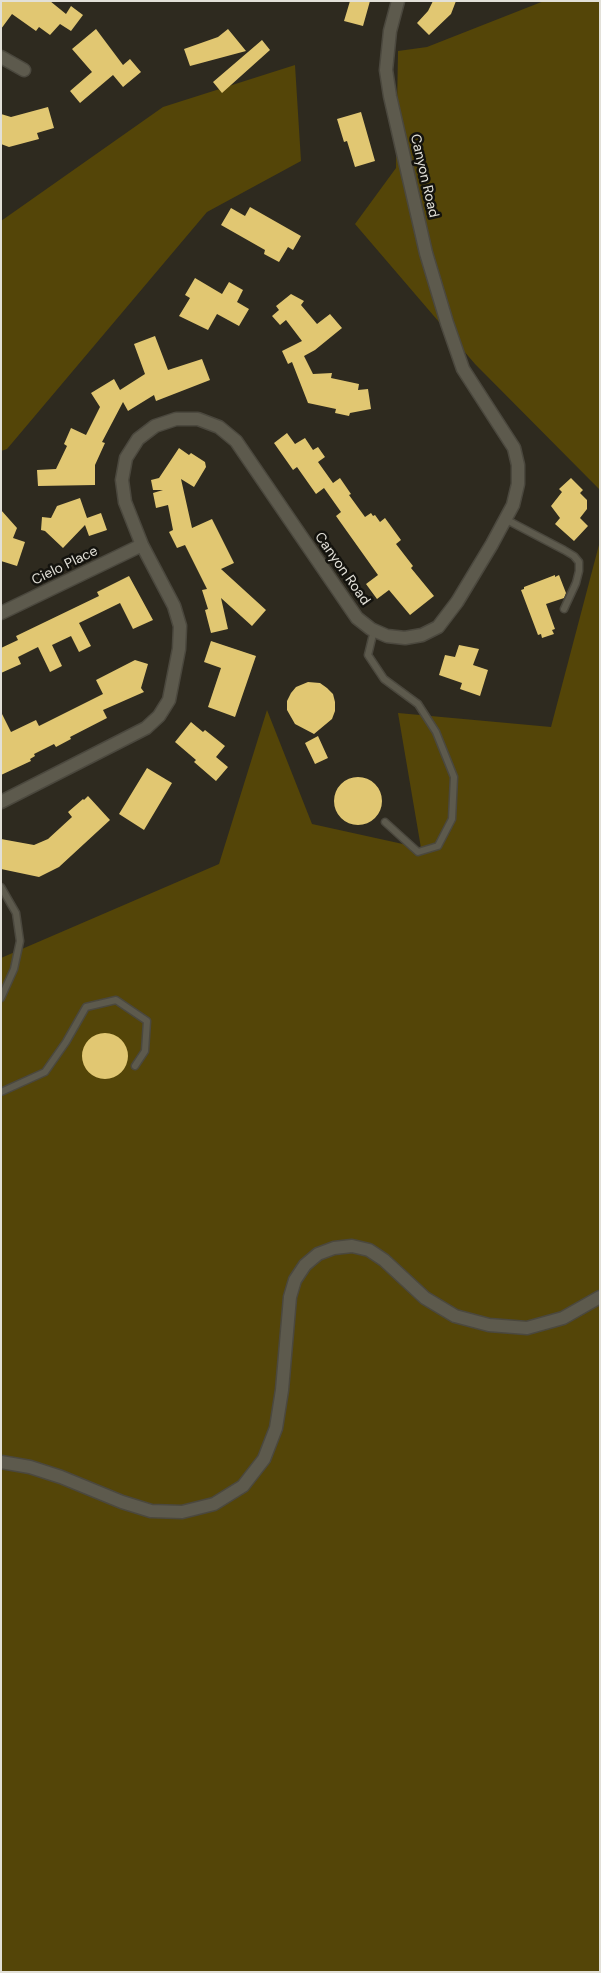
<!DOCTYPE html>
<style>
body{margin:0}
#map{position:relative;width:601px;height:1973px;overflow:hidden;background:#2e2a1f;font-family:"DM Sans",sans-serif}
canvas{display:block}
.frame{position:absolute;inset:0;border:2px solid #e2e0d8;pointer-events:none}
</style>
<div id="map">
<canvas width="601" height="1973"></canvas>
<div class="frame"></div>
</div>
<script>
const context = document.querySelector('canvas').getContext('2d');
context.lineJoin = 'round';
function fill(path, color) { context.fillStyle = color; context.fill(path, 'evenodd'); }
const shape = rows => new Path2D(rows.map(r => 'M' + r).join(''));
function strokePath(path, color, width, dash) { context.strokeStyle = color; context.lineWidth = width; context.lineCap = dash ? 'butt' : 'round'; context.setLineDash(dash || []); context.stroke(path); }
function drawText(font, color, halo, rows, align = 'center') {
  context.font = font + ' "DM Sans",sans-serif'; context.lineWidth = 5; context.setLineDash([]); context.textBaseline = 'middle'; context.strokeStyle = halo; context.fillStyle = color; for (const [text, x, y, turn = 0] of rows) {
    context.save(); context.translate(x, y); context.rotate((+turn || 0) * Math.PI / 180); context.textAlign = isNaN(turn) ? turn : align; if (halo) context.strokeText(text, 0, 0); context.fillText(text, 0, 0); context.restore();
  }
}
fill(shape([
 [544,1,600,1,600,490,475,364,355,224,396,168,398,51,427,47],
 [295,65,301,161,207,212,7,449,1,451,1,221,163,107],
 [600,541,600,1972,1,1972,1,958,219,864,267,710,312,824,421,848,398,713,551,727]
]), '#544508');
fill(shape([
 [1,1,50,1,66,14,71,6,83,15,71,31,60,24,50,35,39,27,36,31,12,14,1,29],
 [350,1,370,1,363,26,344,21],
 [433,1,456,1,451,14,429,35,417,23,428,11],
 [96,29,123,65,130,59,141,72,123,87,113,75,80,103,70,91,92,72,72,49],
 [228,29,246,51,190,66,184,49,218,37],
 [262,40,270,50,222,93,213,82],
 [48,107,54,128,37,133,39,139,9,147,1,144,1,114,11,117],
 [361,112,375,161,355,167,347,141,344,142,337,119],
 [250,207,301,236,293,250,288,247,279,262,264,254,265,250,221,225,231,208,245,216],
 [195,278,222,294,229,282,243,290,237,302,249,309,239,326,217,314,208,330,179,316,190,298,185,295],
 [291,294,304,301,301,305,317,324,330,314,342,328,315,350,304,356,313,374,332,373,331,378,359,384,358,390,368,389,371,409,350,413,349,416,335,413,336,409,308,403,292,362,288,364,282,351,302,341,286,320,280,325,272,316,279,310,276,306],
 [155,336,168,370,202,359,210,380,156,401,154,395,128,411,123,402,102,442,105,443,95,465,95,485,38,486,37,470,56,469,67,446,64,444,71,428,86,435,100,407,91,393,114,379,120,390,145,374,134,344],
 [287,433,295,444,305,438,313,450,318,447,325,457,318,462,333,483,340,478,351,494,349,495,365,517,371,513,373,516,375,515,380,522,385,518,401,540,396,544,413,566,411,568,434,596,410,615,389,590,377,599,366,584,378,575,336,516,341,512,324,488,316,494,297,467,293,470,274,443],
 [179,448,189,455,191,453,205,462,206,467,194,487,181,479,192,528,212,519,234,563,221,569,266,610,252,626,221,598,228,629,211,633,205,610,208,609,202,590,207,589,185,545,177,548,169,532,173,530,168,505,156,508,153,493,163,490,153,490,151,480,159,478],
 [571,478,583,490,580,493,587,500,587,509,580,518,588,526,574,541,555,524,560,518,551,506,562,492,559,489],
 [80,498,87,518,101,513,107,530,89,536,85,525,63,548,45,531,41,530,42,517,51,518,57,506],
 [1,510,17,528,13,538,25,542,17,566,1,561],
 [555,575,555,577,559,575,566,593,564,598,546,604,555,629,552,630,554,634,542,638,541,634,538,635,521,590,524,589,524,587],
 [129,576,153,620,133,629,120,603,79,623,91,646,79,652,71,636,52,645,62,666,50,672,38,647,18,657,21,664,1,673,1,648,18,640,16,636,99,596,97,592],
 [211,641,256,656,235,717,208,707,221,668,204,662],
 [459,645,479,649,473,665,488,670,480,696,460,689,462,683,439,675,445,655,455,657],
 [135,660,148,664,141,688,144,692,103,710,107,718,70,737,71,739,56,747,54,744,34,754,35,756,30,759,31,761,1,775,1,712,11,732,36,720,39,726,103,694,96,680],
 [308,682,320,683,327,688,333,694,335,702,335,711,332,719,314,734,295,724,287,710,287,701,291,693,296,687],
 [191,722,203,732,205,730,225,746,216,757,228,767,216,781,194,762,196,760,175,742],
 [318,736,328,758,315,764,305,743],
 [147,768,172,783,144,830,119,814],
 '334 801a24 24 0 1 1 48 0a24 24 0 1 1-48 0Z',
 [88,796,110,820,59,867,39,877,1,869,1,839,34,845,48,839,72,817,68,812,83,799,84,800],
 '82 1056a23 23 0 1 1 46 0a23 23 0 1 1-46 0Z'
]), '#e1c772');
const lane = shape([
 [505,519,564,550,574,556,579,562,579,571,576,583,564,609],
 [374,630,368,655,384,679,418,704,436,732,454,777,452,819,438,846,418,852,385,822],
 [1,887,16,913,20,941,14,969,1,998],
 [1,1092,45,1072,66,1042,86,1007,116,1000,147,1021,145,1051,135,1066]
]);
const street = shape([
 [1,57,24,70],
 [1,613,142,545],
 [1,802,146,728,159,716,169,700,179,649,180,626,174,606,142,545,125,502,122,480,126,458,138,439,155,426,176,419,198,419,219,427,236,441,357,618,371,629,387,636,405,638,422,635,438,627,457,602,492,544,513,505,518,484,518,465,514,448,463,369,447,323,426,253,390,96,386,70,390,31,398,1]
]);
const secondary = shape([
 [1,1462,30,1467,61,1477,122,1502,151,1511,182,1512,214,1504,243,1486,264,1459,276,1428,282,1390,290,1297,295,1280,305,1265,318,1254,334,1248,352,1246,369,1250,384,1260,425,1298,455,1316,489,1325,527,1328,563,1318,600,1297]
]);
strokePath(lane, '#4b483e', 9);
strokePath(street, '#4b483e', 15);
strokePath(secondary, '#4b483e', 15);
strokePath(lane, '#5d5a4d', 6);
strokePath(street, '#5d5a4d', 12);
strokePath(secondary, '#5d5a4d', 12);
drawText('14px', '#e2e0d8', '#14130e', [
 ["Canyon Road",424,176,77],
 ["Cielo Place",65,566,-26],
 ["Canyon Road",342,569,55]
]);
</script>
